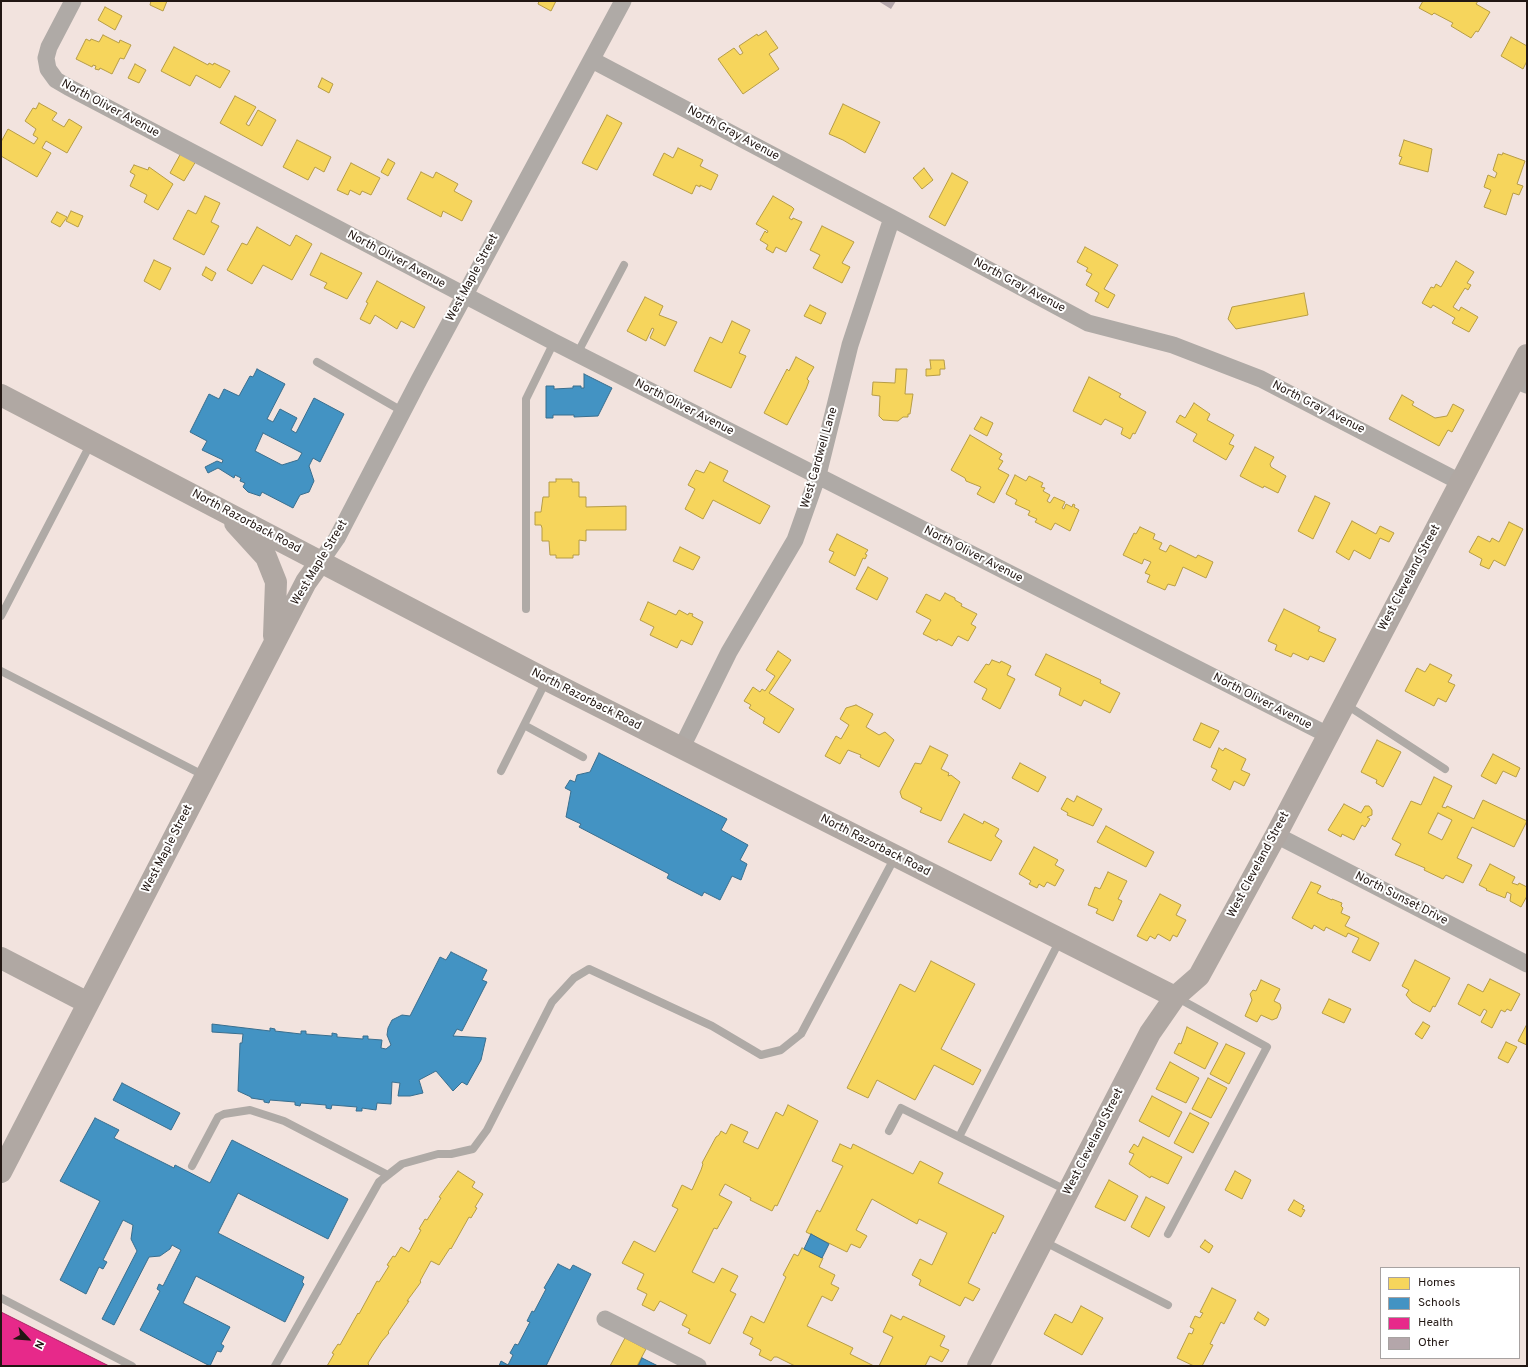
<!DOCTYPE html>
<style>
body{margin:0}
#map{position:relative;width:1528px;height:1367px;overflow:hidden;background:#f2e3de;font-family:Overpass,sans-serif}
canvas{display:block}
.frame{position:absolute;inset:0;border:2px solid #221713;pointer-events:none}
.legend{position:absolute;left:1380px;top:1267px;width:140px;height:92px;box-sizing:border-box;background:#fff;border:1px solid #a7a2a1;margin:0;padding:5px 7px;list-style:none;font-size:12px;color:#221713}
.legend li{display:flex;align-items:center;gap:8px;height:20px}
.legend b{width:20px;border:1px solid #a7a2a1}
.north{position:absolute;left:8px;top:1319px;width:40px;height:40px;-webkit-text-stroke:3px #fff;paint-order:stroke;rotate:116deg;font-size:11px;font-weight:700;line-height:16px;text-align:center;color:#221713}
.north::after{content:'';display:block;margin:auto;width:14px;height:18px;background:#221713;clip-path:polygon(50% 0,100% 100%,50% 72%,0 100%)}
</style>
<div id="map">
<canvas width="1528" height="1367"></canvas>
<div class="frame"></div>
<ul class="legend">
<li><b style="height:11px;background:#f6d55c"></b>Homes</li>
<li><b style="height:11px;background:#4393c3"></b>Schools</li>
<li><b style="height:11px;background:#e7298a"></b>Health</li>
<li><b style="height:11px;background:#b4a6aa"></b>Other</li>
</ul>
<div class="north">N</div>
</div>
<script>
const context = document.querySelector('canvas').getContext('2d');
context.lineJoin = 'round';
function fill(path, color) { context.fillStyle = color; context.fill(path, 'evenodd'); }
const shape = rows => new Path2D(rows.map(r => 'M' + r).join(''));
function strokePath(path, color, width, dash) { context.strokeStyle = color; context.lineWidth = width; context.lineCap = dash ? 'butt' : 'round'; context.setLineDash(dash || []); context.stroke(path); }
function drawText(font, color, halo, rows, align = 'center') {
  context.font = font + ' Overpass,sans-serif'; context.lineWidth = 4; context.setLineDash([]); context.textBaseline = 'middle'; context.strokeStyle = halo; context.fillStyle = color; for (const [text, x, y, turn = 0] of rows) {
    context.save(); context.translate(x, y); context.rotate((+turn || 0) * Math.PI / 180); context.textAlign = isNaN(turn) ? turn : align; if (halo) context.strokeText(text, 0, 0); context.fillText(text, 0, 0); context.restore();
  }
}
const homes = shape([
 [151,1,167,1,163,11,150,5,151,1],
 [539,1,556,1,551,11,538,4,539,1],
 [1423,1,1478,1,1476,4,1490,12,1478,32,1476,31,1471,38,1451,26,1453,23,1434,13,1432,15,1419,8,1423,1],
 [105,7,122,16,115,30,98,20,105,7],
 [766,31,778,48,769,54,779,69,743,94,718,59,734,48,740,55,743,53,739,46,757,34,758,36,766,31],
 [103,35,119,43,120,40,131,45,124,59,120,58,112,74,100,68,99,70,95,69,96,66,93,65,92,67,76,59,86,39,90,41,91,39,99,42,103,35],
 [1511,37,1527,46,1527,61,1523,69,1501,56,1511,37],
 [174,47,208,65,209,63,213,65,214,63,230,71,220,88,196,75,190,86,161,71,174,47],
 [135,64,146,70,139,83,128,78,135,64],
 [322,78,333,84,329,93,318,87,322,78],
 [235,96,256,107,246,124,249,126,258,110,276,120,262,146,220,123,235,96],
 [39,103,57,113,52,120,64,127,69,119,82,127,67,153,46,141,42,148,51,153,37,177,1,156,1,142,8,129,34,144,38,138,33,135,36,129,25,121,33,108,36,109,39,103],
 [843,104,880,122,865,153,843,140,829,134,843,104],
 [607,115,622,123,597,170,582,163,607,115],
 [297,140,331,157,324,172,315,167,308,180,283,167,297,140],
 [1404,140,1432,149,1428,172,1399,164,1402,157,1399,156,1404,140],
 [678,148,703,160,700,166,718,175,711,190,700,185,700,187,696,185,692,194,653,175,664,153,673,158,678,148],
 [181,153,196,161,184,181,170,173,181,153],
 [1503,153,1525,161,1517,184,1523,186,1519,195,1513,193,1506,215,1484,207,1491,190,1484,187,1488,175,1495,178,1497,173,1493,170,1498,154,1502,155,1503,153],
 [388,159,395,163,388,176,381,172,388,159],
 [351,163,380,178,371,195,362,191,360,195,350,190,348,195,337,190,351,163],
 [134,165,148,170,149,167,173,184,158,210,144,202,147,195,130,186,135,175,130,172,134,165],
 [924,168,933,180,922,189,913,178,924,168],
 [421,172,433,178,436,172,458,184,454,191,472,201,462,221,443,211,441,217,407,199,421,172],
 [952,173,968,182,945,226,929,217,952,173],
 [205,196,220,203,211,222,219,226,204,255,173,239,188,210,196,214,205,196],
 [773,196,792,207,794,209,789,218,792,220,793,218,802,222,786,252,776,247,773,253,766,249,768,245,760,240,765,231,767,233,768,231,756,224,773,196],
 [71,211,83,216,78,227,66,221,71,211],
 [57,212,67,217,60,227,51,222,57,212],
 [822,226,854,242,842,263,850,267,842,283,813,268,820,255,810,250,822,226],
 [257,227,290,246,296,235,312,244,292,280,263,265,252,284,227,270,242,243,247,245,257,227],
 [1085,247,1118,265,1104,289,1115,295,1108,308,1095,301,1099,293,1086,285,1092,274,1086,271,1088,268,1077,262,1085,247],
 [321,253,362,273,347,299,324,288,327,283,310,275,321,253],
 [154,260,171,268,160,290,144,281,154,260],
 [1456,261,1474,272,1467,283,1471,285,1468,290,1465,288,1453,307,1459,311,1461,307,1478,317,1469,332,1452,323,1455,318,1433,305,1431,308,1422,303,1431,287,1434,288,1436,284,1441,287,1456,261],
 [206,267,216,273,212,281,202,275,206,267],
 [377,281,425,307,414,328,401,321,397,329,375,315,370,324,360,319,368,303,366,302,377,281],
 [1304,293,1308,315,1236,329,1228,319,1232,307,1304,293],
 [645,297,663,306,659,315,677,322,665,346,650,338,654,329,652,328,646,341,627,331,645,297],
 [810,305,826,313,821,324,804,316,810,305],
 [732,321,750,330,739,353,746,356,731,388,694,371,710,337,722,343,732,321],
 [796,357,814,367,807,379,809,381,806,389,787,425,764,413,787,369,789,371,796,357],
 [930,360,944,360,945,369,940,369,940,375,926,376,926,369,931,369,930,360],
 [896,369,907,369,905,394,913,394,910,414,908,414,908,417,903,417,898,421,883,420,879,416,880,396,872,395,873,382,895,383,896,369],
 [1089,377,1121,394,1119,397,1146,412,1135,434,1133,433,1130,439,1121,434,1123,428,1105,419,1101,425,1073,411,1089,377],
 [1402,395,1414,402,1412,405,1435,418,1447,416,1453,404,1464,410,1452,432,1448,430,1439,446,1389,419,1402,395],
 [1194,403,1210,414,1207,420,1234,435,1229,444,1234,446,1226,460,1193,441,1197,434,1176,422,1180,415,1185,418,1194,403],
 [981,417,993,423,987,436,974,429,981,417],
 [970,435,1002,454,999,459,1003,461,998,469,1009,475,994,503,977,494,981,487,966,481,965,478,951,470,970,435],
 [1255,447,1274,457,1270,464,1271,467,1286,476,1278,493,1264,486,1263,488,1253,483,1240,476,1255,447],
 [710,462,728,471,723,481,770,506,760,524,713,500,703,519,685,509,695,489,688,485,696,470,704,473,710,462],
 [1015,475,1026,481,1029,476,1043,483,1041,487,1045,488,1043,491,1050,495,1047,501,1050,503,1054,497,1065,502,1062,508,1064,509,1066,504,1072,507,1073,504,1075,505,1074,507,1079,510,1070,531,1055,523,1051,530,1035,522,1037,519,1028,515,1030,511,1015,504,1017,500,1006,494,1015,475],
 [556,479,572,479,572,482,579,482,579,497,586,497,586,507,626,506,626,530,586,530,586,541,579,540,579,555,573,555,573,558,556,558,556,555,550,555,549,541,542,541,542,528,541,525,535,525,535,512,541,512,543,497,549,497,549,482,556,482,556,479],
 [1315,496,1330,503,1313,539,1298,531,1315,496],
 [1352,521,1376,534,1380,526,1394,533,1389,542,1380,538,1370,559,1354,550,1349,560,1336,552,1352,521],
 [1509,522,1523,529,1505,566,1494,560,1489,569,1480,565,1482,559,1469,552,1478,536,1490,542,1492,538,1499,542,1509,522],
 [1140,527,1155,534,1153,539,1162,543,1159,549,1166,552,1170,545,1196,558,1198,555,1213,562,1206,578,1183,567,1175,586,1168,584,1165,590,1147,582,1150,575,1145,573,1151,562,1144,559,1142,564,1123,555,1134,533,1136,534,1140,527],
 [837,534,868,550,865,554,867,555,865,559,863,558,855,576,829,562,834,552,829,550,837,534],
 [680,547,700,557,693,570,673,561,680,547],
 [868,567,888,578,877,600,856,589,868,567],
 [945,593,955,598,955,600,962,604,961,606,977,614,971,624,976,627,968,641,958,636,952,646,938,639,937,641,923,634,931,620,916,612,926,594,940,601,945,593],
 [648,602,676,615,679,610,688,615,689,613,693,614,692,616,703,622,692,645,681,640,677,648,650,635,654,627,640,620,648,602],
 [1284,609,1320,627,1318,631,1336,639,1324,662,1310,656,1308,660,1293,653,1291,657,1275,650,1277,645,1268,641,1284,609],
 [778,651,791,660,769,693,794,709,779,733,763,723,765,718,749,708,751,705,744,701,753,687,760,692,762,689,765,691,775,676,766,670,778,651],
 [1046,654,1101,680,1100,683,1120,693,1110,713,1084,700,1081,706,1059,695,1061,688,1035,675,1046,654],
 [992,660,1000,663,1001,661,1011,666,1007,675,1015,679,1000,709,982,699,987,689,974,682,986,664,989,665,992,660],
 [1430,664,1452,675,1448,682,1455,685,1446,702,1438,698,1434,706,1405,691,1417,668,1425,672,1430,664],
 [856,705,873,714,866,727,879,735,885,732,894,740,879,767,860,757,861,755,848,750,840,764,825,756,836,736,841,739,849,725,840,719,846,708,856,705],
 [1201,723,1219,731,1210,748,1193,740,1201,723],
 [1377,740,1401,752,1383,787,1376,783,1377,780,1361,772,1377,740],
 [930,746,948,755,941,769,949,773,948,776,951,775,960,782,941,821,920,812,922,808,902,798,900,792,915,763,921,764,930,746],
 [1219,748,1223,751,1225,748,1246,759,1241,770,1250,774,1244,786,1234,781,1230,790,1212,780,1217,770,1211,767,1219,748],
 [1493,754,1520,768,1516,777,1503,771,1496,784,1481,776,1493,754],
 [1020,763,1046,777,1038,792,1012,778,1020,763],
 [1434,777,1452,786,1442,807,1446,808,1447,806,1474,819,1483,800,1527,821,1514,847,1472,827,1457,858,1472,865,1463,883,1446,875,1443,879,1424,870,1425,868,1395,855,1401,844,1392,839,1411,801,1421,805,1434,777],
 [1438,813,1452,820,1442,840,1428,833,1438,813],
 [1077,796,1102,809,1093,826,1067,815,1068,813,1061,809,1067,798,1074,802,1077,796],
 [1344,804,1361,813,1365,806,1369,806,1372,810,1372,815,1367,817,1370,819,1365,827,1362,825,1354,840,1342,834,1341,837,1328,830,1344,804],
 [964,814,983,824,984,821,999,829,995,836,1002,841,991,861,948,842,964,814],
 [1106,826,1154,852,1146,867,1097,842,1106,826],
 [1034,847,1058,860,1055,865,1064,870,1055,886,1047,882,1044,887,1039,884,1037,888,1029,884,1031,881,1019,874,1034,847],
 [1490,864,1515,877,1512,883,1518,885,1519,883,1527,887,1527,896,1521,907,1510,901,1511,894,1507,892,1505,898,1486,890,1487,889,1479,885,1490,864],
 [1108,872,1127,881,1118,899,1122,901,1113,921,1096,913,1098,909,1088,905,1095,887,1100,889,1108,872],
 [1311,882,1321,886,1317,893,1332,900,1332,899,1342,903,1341,906,1343,908,1341,913,1350,917,1345,926,1379,943,1370,961,1352,952,1359,938,1348,933,1346,937,1326,927,1324,931,1314,925,1312,929,1292,918,1311,882],
 [1160,894,1181,905,1176,915,1186,920,1177,937,1173,935,1170,941,1158,934,1155,939,1150,936,1147,941,1137,936,1160,894],
 [1415,960,1450,978,1435,1007,1433,1006,1430,1012,1412,1002,1406,995,1409,990,1402,986,1415,960],
 [931,961,975,984,941,1049,981,1070,973,1085,934,1065,915,1100,877,1080,868,1098,847,1088,900,984,915,992,931,961],
 [1490,979,1520,994,1511,1011,1507,1009,1505,1012,1501,1010,1492,1028,1481,1022,1487,1011,1484,1009,1480,1016,1458,1004,1468,984,1483,992,1490,979],
 [1261,980,1280,989,1274,1001,1280,1004,1281,1008,1277,1018,1272,1020,1261,1015,1257,1022,1245,1016,1252,1000,1250,994,1253,990,1256,991,1261,980],
 [1329,999,1351,1009,1344,1023,1322,1013,1329,999],
 [1423,1022,1430,1026,1422,1039,1415,1034,1423,1022],
 [1527,1024,1527,1045,1518,1041,1527,1024],
 [1187,1027,1218,1043,1205,1069,1174,1053,1179,1043,1181,1044,1187,1027],
 [1506,1042,1517,1047,1508,1063,1498,1058,1506,1042],
 [1226,1044,1245,1053,1229,1084,1210,1074,1226,1044],
 [1170,1062,1199,1078,1186,1103,1156,1089,1170,1062],
 [1208,1078,1227,1088,1211,1118,1192,1109,1208,1078],
 [1152,1096,1182,1112,1169,1137,1139,1121,1152,1096],
 [788,1105,818,1121,777,1206,775,1205,772,1211,750,1200,751,1198,725,1184,719,1195,732,1202,717,1229,714,1228,692,1272,714,1283,722,1268,738,1276,730,1291,736,1294,710,1344,688,1333,690,1329,682,1325,687,1315,660,1301,654,1311,642,1305,647,1294,637,1289,644,1274,622,1263,634,1241,655,1252,678,1209,672,1206,682,1185,692,1190,701,1170,703,1164,702,1163,716,1137,719,1135,721,1131,726,1134,731,1124,748,1132,743,1142,758,1149,776,1112,783,1116,788,1105],
 [1190,1113,1209,1123,1193,1153,1174,1143,1190,1113],
 [1143,1137,1182,1157,1168,1184,1151,1176,1150,1178,1129,1164,1134,1154,1129,1152,1134,1144,1138,1147,1143,1137],
 [840,1144,851,1149,853,1144,913,1174,920,1161,943,1173,938,1183,1004,1216,995,1234,993,1232,968,1283,980,1289,973,1301,965,1297,960,1306,919,1285,921,1280,912,1275,920,1259,932,1265,947,1233,919,1219,917,1224,872,1199,856,1230,867,1236,860,1248,851,1244,847,1252,806,1232,817,1210,820,1212,843,1166,832,1161,840,1144],
 [458,1171,475,1182,472,1187,483,1194,475,1207,477,1208,471,1218,469,1217,451,1249,450,1248,439,1265,431,1261,420,1281,421,1282,407,1301,409,1301,388,1332,389,1333,382,1341,368,1363,369,1366,327,1366,334,1354,332,1353,338,1344,340,1345,358,1313,359,1314,377,1281,379,1282,389,1266,387,1265,393,1256,395,1257,401,1247,409,1252,421,1230,419,1229,425,1219,427,1220,441,1198,439,1197,458,1171],
 [1235,1171,1251,1180,1242,1199,1225,1190,1235,1171],
 [1109,1180,1138,1196,1125,1221,1095,1207,1109,1180],
 [1146,1197,1165,1207,1149,1237,1131,1227,1146,1197],
 [1294,1200,1304,1206,1302,1209,1305,1210,1301,1217,1288,1210,1294,1200],
 [1205,1240,1213,1246,1209,1253,1200,1247,1205,1240],
 [802,1248,823,1258,819,1267,835,1275,831,1284,839,1288,832,1301,822,1296,807,1326,853,1348,850,1354,874,1366,795,1366,777,1357,774,1357,771,1361,759,1355,761,1350,750,1344,753,1338,743,1333,751,1316,764,1323,786,1277,783,1275,794,1254,798,1256,802,1248],
 [1212,1288,1236,1300,1224,1324,1221,1322,1210,1344,1213,1345,1202,1366,1194,1366,1177,1358,1189,1333,1192,1334,1194,1329,1190,1327,1195,1316,1200,1318,1203,1313,1200,1312,1212,1288],
 [1081,1306,1103,1318,1082,1355,1044,1334,1055,1314,1072,1323,1081,1306],
 [1258,1312,1269,1319,1265,1326,1254,1319,1258,1312],
 [891,1315,901,1320,903,1316,945,1336,940,1346,949,1350,942,1362,930,1356,925,1366,879,1366,893,1337,883,1332,891,1315],
 [625,1338,646,1349,637,1366,610,1366,625,1338]
]);
fill(homes, '#f6d55c');
strokePath(homes, '#b69c46', 1);
const schools = shape([
 [257,369,285,384,267,419,273,422,280,409,297,418,291,430,296,433,314,398,344,414,320,462,313,458,309,466,314,481,309,492,300,495,293,508,262,492,260,496,248,492,243,487,245,483,240,481,241,478,235,475,234,478,218,468,208,473,205,467,217,461,222,463,223,460,202,450,207,441,190,432,209,394,219,399,224,389,239,396,250,376,253,377,257,369],
 [263,433,302,453,298,460,282,465,255,451,263,433],
 [584,374,612,388,598,416,574,417,574,415,553,415,553,418,546,418,546,386,554,386,554,389,573,388,573,386,581,386,581,388,584,388,584,374],
 [599,753,727,819,721,830,748,845,740,860,747,864,741,880,732,876,720,900,704,892,702,896,667,878,669,874,579,827,581,824,566,817,571,791,565,788,570,780,575,782,577,775,590,772,599,753],
 [451,952,487,970,482,980,487,982,462,1031,457,1029,453,1036,486,1038,481,1060,467,1085,462,1082,453,1091,436,1071,419,1080,423,1093,410,1096,398,1096,400,1083,392,1082,391,1104,377,1103,376,1110,362,1108,362,1111,356,1111,357,1107,332,1105,331,1109,326,1108,326,1105,301,1103,300,1106,295,1105,295,1102,270,1100,269,1103,264,1102,264,1100,251,1098,251,1097,238,1091,240,1043,242,1043,243,1034,212,1032,212,1024,270,1031,270,1028,275,1029,275,1031,301,1034,301,1031,306,1031,306,1034,332,1036,332,1033,337,1034,337,1037,363,1039,363,1036,368,1036,368,1039,382,1040,381,1048,386,1049,391,1045,387,1035,388,1028,392,1020,402,1015,410,1016,440,957,446,960,451,952],
 [122,1083,180,1113,171,1130,113,1100,122,1083],
 [95,1118,119,1130,114,1138,174,1168,175,1165,210,1183,232,1140,348,1199,328,1239,238,1193,218,1233,304,1277,302,1282,304,1284,285,1322,196,1276,183,1303,230,1327,221,1344,224,1346,221,1352,217,1351,210,1366,140,1330,160,1291,157,1289,159,1284,163,1286,181,1250,172,1245,170,1249,160,1256,149,1257,114,1325,102,1319,137,1251,131,1239,133,1225,123,1220,103,1260,107,1262,103,1269,99,1267,86,1294,60,1280,100,1201,60,1181,95,1118],
 [811,1234,829,1244,822,1258,804,1249,811,1234],
 [558,1264,570,1270,573,1265,591,1274,546,1366,499,1366,501,1361,508,1365,513,1355,510,1353,515,1344,518,1345,530,1322,527,1321,532,1311,534,1312,546,1289,544,1288,558,1264],
 [642,1358,658,1366,638,1366,642,1358]
]);
fill(schools, '#4393c3');
strokePath(schools, '#396e8e', 1);
const health = shape([
 [1,1312,109,1366,1,1366,1,1312]
]);
fill(health, '#e7298a');
strokePath(health, '#ac2466', 1);
fill(shape([
 [878,1,896,1,891,9]
]), '#b4a6aa');
strokePath(shape([
 [577,354,624,265],
 [317,362,402,411],
 [526,609,526,399,554,342],
 [1,616,91,443],
 [1,671,205,776],
 [1345,704,1445,769],
 [524,725,583,757],
 [501,771,546,681],
 [1060,940,959,1137,1068,1191],
 [889,1131,901,1108,959,1137],
 [192,1166,218,1117,224,1114,250,1110,284,1121,388,1175],
 [1168,1234,1267,1047,1176,997],
 [1043,1241,1168,1305],
 [1,1298,132,1366],
 [275,1366,379,1182,402,1164,438,1154,451,1154,473,1149,487,1130,552,1002,574,978,589,969,712,1026,761,1055,781,1050,801,1034,895,857]
]), '#afaaa6', 8);
strokePath(shape([
 [73,1,49,47,46,58,48,69,56,80,68,87,554,342,1328,735],
 [592,60,892,218,1088,323,1173,345,1261,379,1460,482],
 [1514,380,1527,385],
 [321,561,337,538,419,380,623,1],
 [681,749,729,652,795,540,818,475,850,345,892,218],
 [1276,835,1527,964],
 [605,1319,698,1366]
]), '#afaaa6', 17);
strokePath(shape([
 [1,395,547,680,1175,997],
 [235,523,266,557,276,582,274,636],
 [1,958,88,1003],
 [1,1172,306,582,321,561],
 [978,1366,1150,1033,1175,997,1199,976,1276,835,1527,355]
]), '#b0a8a3', 22);
drawText('12px', '#221713', '#fff', [
 ["North Oliver Avenue",110,109,28],
 ["North Gray Avenue",733,134,28],
 ["North Oliver Avenue",396,260,28],
 ["West Maple Street",473,278,-62],
 ["North Gray Avenue",1019,286,28],
 ["North Oliver Avenue",684,408,27],
 ["North Gray Avenue",1318,408,27],
 ["West Cardwell Lane",820,458,-74],
 ["North Razorback Road",246,522,28],
 ["North Oliver Avenue",973,555,27],
 ["West Maple Street",320,563,-59],
 ["West Cleveland Street",1410,578,-62],
 ["North Razorback Road",586,700,27],
 ["North Oliver Avenue",1262,702,27],
 ["North Razorback Road",875,846,27],
 ["West Maple Street",168,849,-63],
 ["West Cleveland Street",1259,865,-62],
 ["North Sunset Drive",1401,899,27],
 ["West Cleveland Street",1094,1142,-63]
]);
</script>
